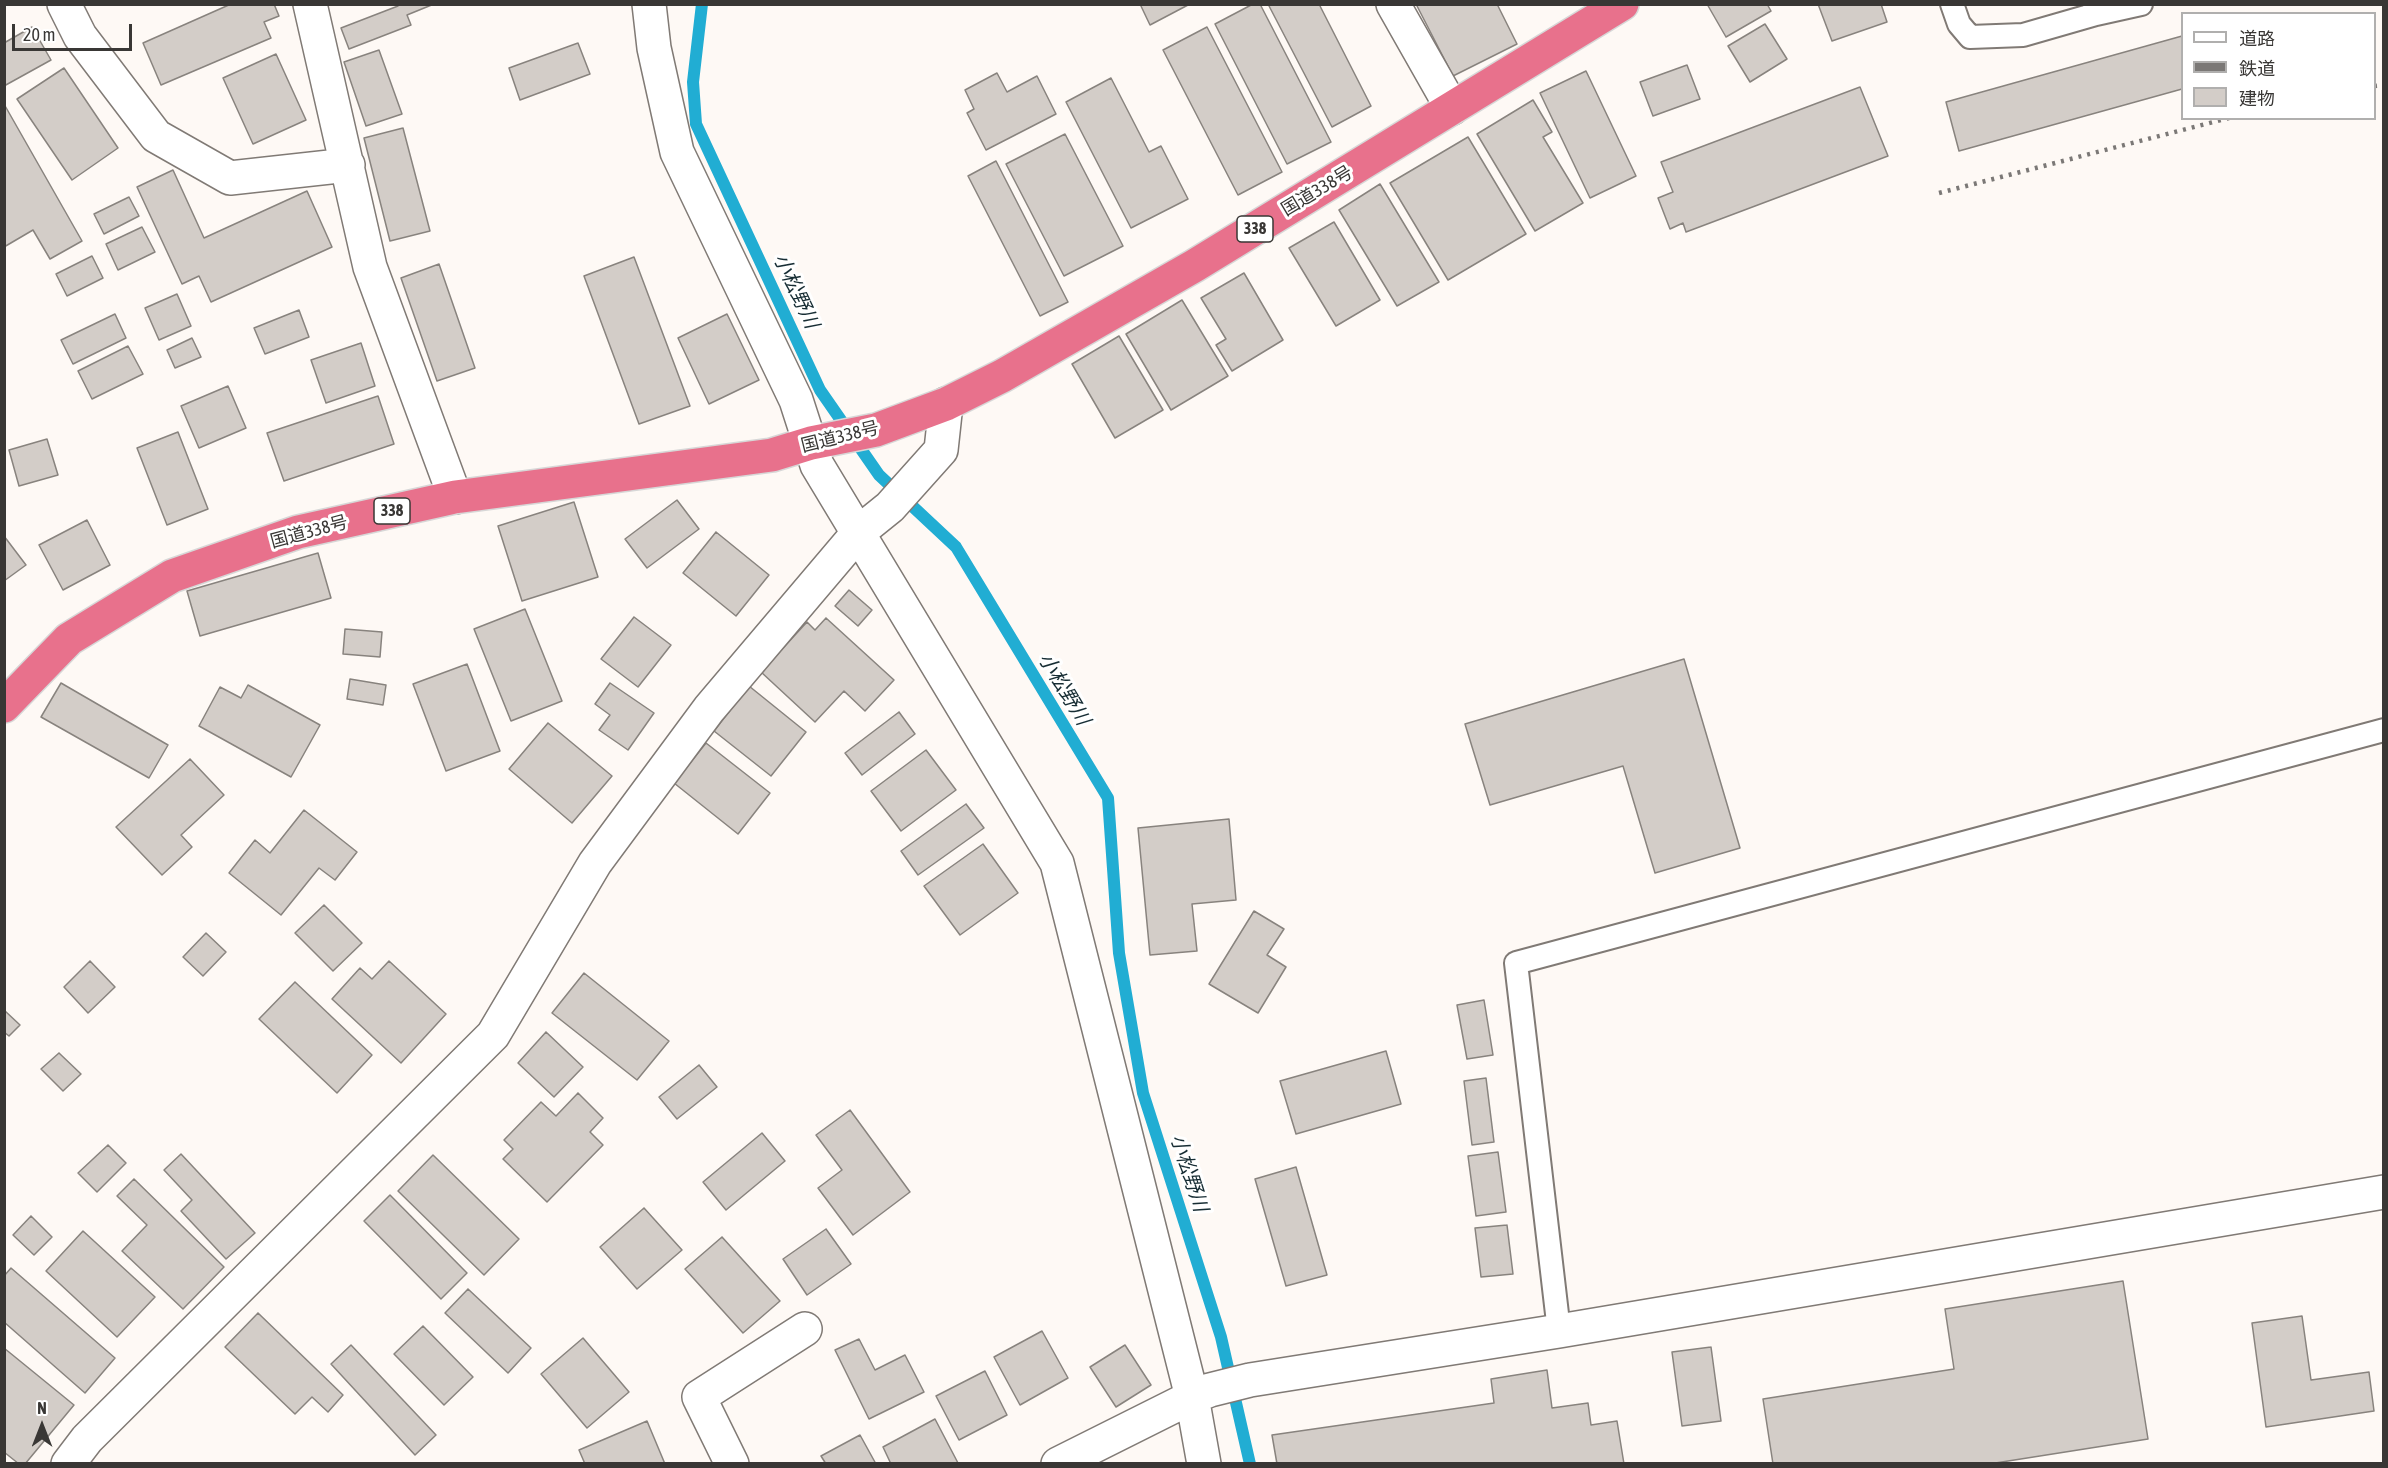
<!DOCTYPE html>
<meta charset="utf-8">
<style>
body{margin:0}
#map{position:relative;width:2388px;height:1468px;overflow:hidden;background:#fef9f5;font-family:"Asap Condensed","Noto Sans JP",sans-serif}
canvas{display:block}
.frame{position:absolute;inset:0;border:6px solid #393735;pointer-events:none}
.legend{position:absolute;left:2181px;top:12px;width:195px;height:108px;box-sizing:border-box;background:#fff;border:2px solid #b0afae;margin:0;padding:8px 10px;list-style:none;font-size:18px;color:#393735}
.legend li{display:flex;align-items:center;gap:12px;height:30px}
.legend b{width:30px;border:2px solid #b0afae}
.north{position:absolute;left:12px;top:1396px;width:60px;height:60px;-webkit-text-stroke:4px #fff;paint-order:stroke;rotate:0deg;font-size:16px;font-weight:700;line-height:24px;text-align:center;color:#393735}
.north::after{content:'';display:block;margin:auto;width:21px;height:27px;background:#393735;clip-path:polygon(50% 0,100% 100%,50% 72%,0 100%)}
.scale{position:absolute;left:12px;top:24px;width:120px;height:27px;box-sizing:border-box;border:3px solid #393735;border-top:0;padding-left:8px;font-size:18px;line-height:21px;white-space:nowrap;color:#393735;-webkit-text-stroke:4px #fff;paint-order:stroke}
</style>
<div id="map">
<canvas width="2388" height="1468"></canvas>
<div class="frame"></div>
<ul class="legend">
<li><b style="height:8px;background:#fff"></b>道路</li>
<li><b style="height:8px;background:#7b7876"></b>鉄道</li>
<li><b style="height:16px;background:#d3cdc8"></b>建物</li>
</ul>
<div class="north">N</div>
<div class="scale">20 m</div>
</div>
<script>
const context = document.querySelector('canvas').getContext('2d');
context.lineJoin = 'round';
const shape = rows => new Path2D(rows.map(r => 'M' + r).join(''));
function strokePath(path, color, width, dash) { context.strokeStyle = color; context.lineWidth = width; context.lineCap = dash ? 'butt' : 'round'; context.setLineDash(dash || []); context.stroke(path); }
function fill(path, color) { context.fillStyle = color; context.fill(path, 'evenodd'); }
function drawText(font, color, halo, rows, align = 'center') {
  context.font = font + ' "Asap Condensed","Noto Sans JP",sans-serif'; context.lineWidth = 6; context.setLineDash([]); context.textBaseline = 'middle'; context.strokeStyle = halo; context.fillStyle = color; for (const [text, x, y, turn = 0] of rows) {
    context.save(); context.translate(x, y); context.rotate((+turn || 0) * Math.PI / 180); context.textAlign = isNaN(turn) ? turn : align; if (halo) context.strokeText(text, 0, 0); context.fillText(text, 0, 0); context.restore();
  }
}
strokePath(shape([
 [702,4,693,82,696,124,820,390,879,475,956,547,1108,798,1119,953,1143,1093,1221,1337,1250,1464]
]), '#21add3', 12);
const building = shape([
 [231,4,274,4,279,16,264,22,271,38,161,85,143,43,231,4],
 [397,4,434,4,407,15,411,25,349,49,341,28,398,6,397,4],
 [1140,4,1188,4,1188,5,1150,25,1140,4],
 [1253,4,1260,4,1331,142,1287,164,1215,24,1253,4],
 [1268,4,1319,4,1371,106,1332,127,1268,4],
 [1416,4,1497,4,1517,44,1453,76,1416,4],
 [1707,4,1767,4,1771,11,1726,37,1707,4],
 [1818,4,1881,4,1887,22,1832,41,1818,4],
 [1765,24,1787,59,1750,82,1728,46,1765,24],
 [32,27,51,60,4,86,4,43,32,27],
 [1207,27,1282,172,1238,195,1163,50,1207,27],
 [2182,36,2182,89,1959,151,1946,102,2182,36],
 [578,43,590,74,520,100,509,68,578,43],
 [379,50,402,114,366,126,344,62,379,50],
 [276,54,306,120,253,144,223,78,276,54],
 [1687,65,1700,99,1653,116,1640,82,1687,65],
 [64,68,118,148,72,180,17,99,64,68],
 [1586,71,1636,176,1590,198,1540,93,1586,71],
 [997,73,1007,92,1037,76,1056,114,986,150,967,113,974,109,965,90,997,73],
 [1111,78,1149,152,1161,146,1188,199,1131,228,1066,102,1111,78],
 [1860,87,1888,156,1686,232,1683,223,1670,229,1658,198,1673,192,1661,162,1860,87],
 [1533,100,1552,132,1543,137,1583,203,1535,231,1477,134,1533,100],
 [4,104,82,241,50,259,33,230,4,247,4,104],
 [403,128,430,231,390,241,364,138,403,128],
 [1065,134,1123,246,1064,276,1006,164,1065,134],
 [1468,137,1526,234,1448,280,1390,183,1468,137],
 [996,161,1068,302,1040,316,968,176,996,161],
 [173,170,204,238,307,191,332,247,211,302,199,276,182,284,137,187,173,170],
 [1380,184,1439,282,1397,306,1339,210,1380,184],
 [129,197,139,216,104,234,94,214,129,197],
 [1334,222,1380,300,1336,326,1289,248,1334,222],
 [142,227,155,252,118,270,106,244,142,227],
 [92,256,103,278,67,296,56,274,92,256],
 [634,257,690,406,639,424,584,276,634,257],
 [439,264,475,368,437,381,401,278,439,264],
 [1244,273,1283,340,1232,371,1216,345,1226,339,1201,298,1244,273],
 [177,294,191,326,159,340,145,308,177,294],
 [1182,300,1228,376,1171,410,1126,334,1182,300],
 [299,310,309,337,265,354,254,328,299,310],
 [115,314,126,338,73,364,61,340,115,314],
 [727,314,759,380,709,404,678,338,727,314],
 [1119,336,1163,410,1115,438,1072,364,1119,336],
 [192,338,201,357,175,368,167,350,192,338],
 [361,343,375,386,326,403,311,360,361,343],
 [128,346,143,374,92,399,78,371,128,346],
 [228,386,246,428,199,448,181,406,228,386],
 [378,396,394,444,284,481,267,433,378,396],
 [178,432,208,509,167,525,137,448,178,432],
 [47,439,58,475,19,486,9,450,47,439],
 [677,500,699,529,647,568,625,539,677,500],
 [574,502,598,577,522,601,498,526,574,502],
 [87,520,110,565,63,590,39,545,87,520],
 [716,532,769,575,736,616,683,573,716,532],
 [4,536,26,565,4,581,4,536],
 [318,553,331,598,200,636,187,591,318,553],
 [849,590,872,610,858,626,835,606,849,590],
 [525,609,562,701,511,721,474,629,525,609],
 [634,617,671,645,638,687,601,659,634,617],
 [826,618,894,680,865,711,844,691,815,722,761,672,807,622,815,630,826,618],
 [345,629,382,632,380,657,343,654,345,629],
 [1684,659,1740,848,1655,873,1623,766,1490,805,1465,724,1684,659],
 [467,664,500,751,446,771,413,684,467,664],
 [350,679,386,685,383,705,347,699,350,679],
 [61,683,168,745,149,778,41,717,61,683],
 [610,683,654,713,628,750,599,730,610,715,595,704,610,683],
 [248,685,320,725,291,777,199,726,220,687,241,698,248,685],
 [749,686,806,732,771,776,714,731,749,686],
 [899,712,915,734,862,775,845,753,899,712],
 [548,723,612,776,572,823,509,769,548,723],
 [706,743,770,793,738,834,674,783,706,743],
 [926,750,956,790,901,831,871,791,926,750],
 [190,759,224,795,181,835,192,847,162,875,116,827,190,759],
 [966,804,984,828,918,875,901,851,966,804],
 [304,810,357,852,335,880,319,868,281,915,229,873,255,840,270,853,304,810],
 [1229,819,1236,900,1192,904,1197,951,1150,955,1138,828,1229,819],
 [983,844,1018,893,960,935,924,886,983,844],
 [324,905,362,943,333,971,295,933,324,905],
 [1254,911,1284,929,1267,955,1286,967,1258,1013,1209,984,1254,911],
 [206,933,226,952,203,976,183,957,206,933],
 [90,961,115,987,88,1013,64,987,90,961],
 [389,961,446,1014,401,1063,332,999,360,968,372,979,389,961],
 [584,973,669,1041,637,1080,552,1013,584,973],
 [295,982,372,1055,337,1093,259,1019,295,982],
 [1484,1000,1493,1055,1467,1059,1457,1005,1484,1000],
 [4,1010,20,1025,9,1036,4,1032,4,1010],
 [546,1032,583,1067,554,1097,518,1063,546,1032],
 [1386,1051,1401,1104,1296,1134,1280,1081,1386,1051],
 [59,1053,81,1074,63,1091,41,1069,59,1053],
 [699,1065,717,1087,677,1119,659,1097,699,1065],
 [1486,1078,1494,1142,1472,1145,1464,1081,1486,1078],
 [578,1093,603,1118,590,1132,603,1145,547,1202,503,1159,513,1149,504,1140,541,1102,556,1116,578,1093],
 [850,1110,910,1192,853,1235,818,1188,842,1170,816,1135,850,1110],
 [762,1133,785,1161,726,1210,703,1182,762,1133],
 [108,1145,126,1163,97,1192,78,1173,108,1145],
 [1498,1152,1506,1212,1476,1216,1468,1156,1498,1152],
 [181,1154,255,1233,226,1259,181,1211,192,1200,164,1170,181,1154],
 [433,1155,519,1239,484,1275,398,1191,433,1155],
 [1296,1167,1327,1275,1286,1286,1255,1179,1296,1167],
 [134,1179,224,1267,183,1309,122,1251,147,1225,117,1196,134,1179],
 [390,1195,467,1273,441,1299,364,1221,390,1195],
 [644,1208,682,1250,637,1289,600,1247,644,1208],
 [31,1216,52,1237,34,1255,13,1235,31,1216],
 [1507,1225,1513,1274,1481,1277,1475,1228,1507,1225],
 [826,1229,851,1264,807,1295,783,1259,826,1229],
 [83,1231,155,1297,117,1337,46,1271,83,1231],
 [722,1237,780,1301,743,1333,685,1269,722,1237],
 [11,1268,115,1358,85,1393,4,1322,4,1276,11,1268],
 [2123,1281,2148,1439,1989,1464,1773,1464,1763,1399,1954,1369,1945,1309,2123,1281],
 [468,1289,531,1348,508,1373,445,1313,468,1289],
 [258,1313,343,1395,328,1412,312,1397,295,1414,225,1347,258,1313],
 [2302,1316,2311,1380,2369,1372,2374,1411,2266,1427,2252,1323,2302,1316],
 [423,1326,473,1377,444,1405,394,1354,423,1326],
 [1042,1331,1068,1378,1020,1405,994,1357,1042,1331],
 [583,1338,629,1392,587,1428,541,1374,583,1338],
 [859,1339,875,1370,905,1355,924,1392,869,1419,835,1350,859,1339],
 [351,1345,436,1435,415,1455,331,1364,351,1345],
 [1125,1345,1151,1385,1116,1407,1090,1367,1125,1345],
 [1711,1347,1721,1421,1682,1426,1672,1352,1711,1347],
 [4,1348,74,1405,25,1464,19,1464,4,1452,4,1348],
 [1547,1370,1552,1408,1588,1403,1591,1425,1617,1421,1624,1464,1277,1464,1272,1435,1494,1403,1491,1379,1547,1370],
 [985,1371,1007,1415,959,1440,936,1396,985,1371],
 [935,1419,958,1463,891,1464,883,1447,935,1419],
 [647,1421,665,1464,585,1464,579,1450,647,1421],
 [860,1435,876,1464,826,1464,821,1456,860,1435]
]);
fill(building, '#d3cdc8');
strokePath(building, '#88837e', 1.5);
const lane = shape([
 [1952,4,1959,24,1970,37,2023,35,2096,14,2094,4],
 [2096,14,2141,4],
 [1559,1331,1516,963,2384,730]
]);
const street = shape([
 [64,4,80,36,156,136,230,178,348,165],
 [310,4,370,267,455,497],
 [649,4,654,48,677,152,796,400,817,465,1057,863,1192,1397,1204,1464],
 [1393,4,1452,108],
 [68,1464,87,1439,493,1035,595,863,709,709,859,532,890,507,941,450,946,404],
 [732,1464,699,1397,805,1329],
 [1058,1464,1192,1397,1210,1390,1250,1380,1559,1331,2384,1192]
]);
const highway = shape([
 [4,706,69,639,172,576,298,532,455,497,772,455,811,443,876,430,946,404,1002,376,1194,266,1622,4]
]);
strokePath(lane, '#807a75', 26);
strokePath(street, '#807a75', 36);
strokePath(highway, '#d7d7d7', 36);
strokePath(lane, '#fff', 22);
strokePath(street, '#fff', 33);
strokePath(highway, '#e8718c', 33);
strokePath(shape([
 [2374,86,2384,85],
 [1939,193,2229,118]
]), '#7b7876', 4.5, [3, 6]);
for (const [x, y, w] of [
 [1255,229,36],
 [392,511,36]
]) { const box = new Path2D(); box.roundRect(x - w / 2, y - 13, w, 26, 4.5); context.fillStyle = '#fff'; context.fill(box); strokePath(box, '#393735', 1.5); }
drawText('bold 16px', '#393735', null, [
 ["338",1255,229],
 ["338",392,511]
]);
drawText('18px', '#393735', '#fff', [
 ["国道338号",1317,191,-31],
 ["国道338号",840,437,-14],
 ["国道338号",309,532,-15]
]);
drawText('italic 20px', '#172d34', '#fff', [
 ["小松野川",796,291,65],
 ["小松野川",1064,689,59],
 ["小松野川",1189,1173,72]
]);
</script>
